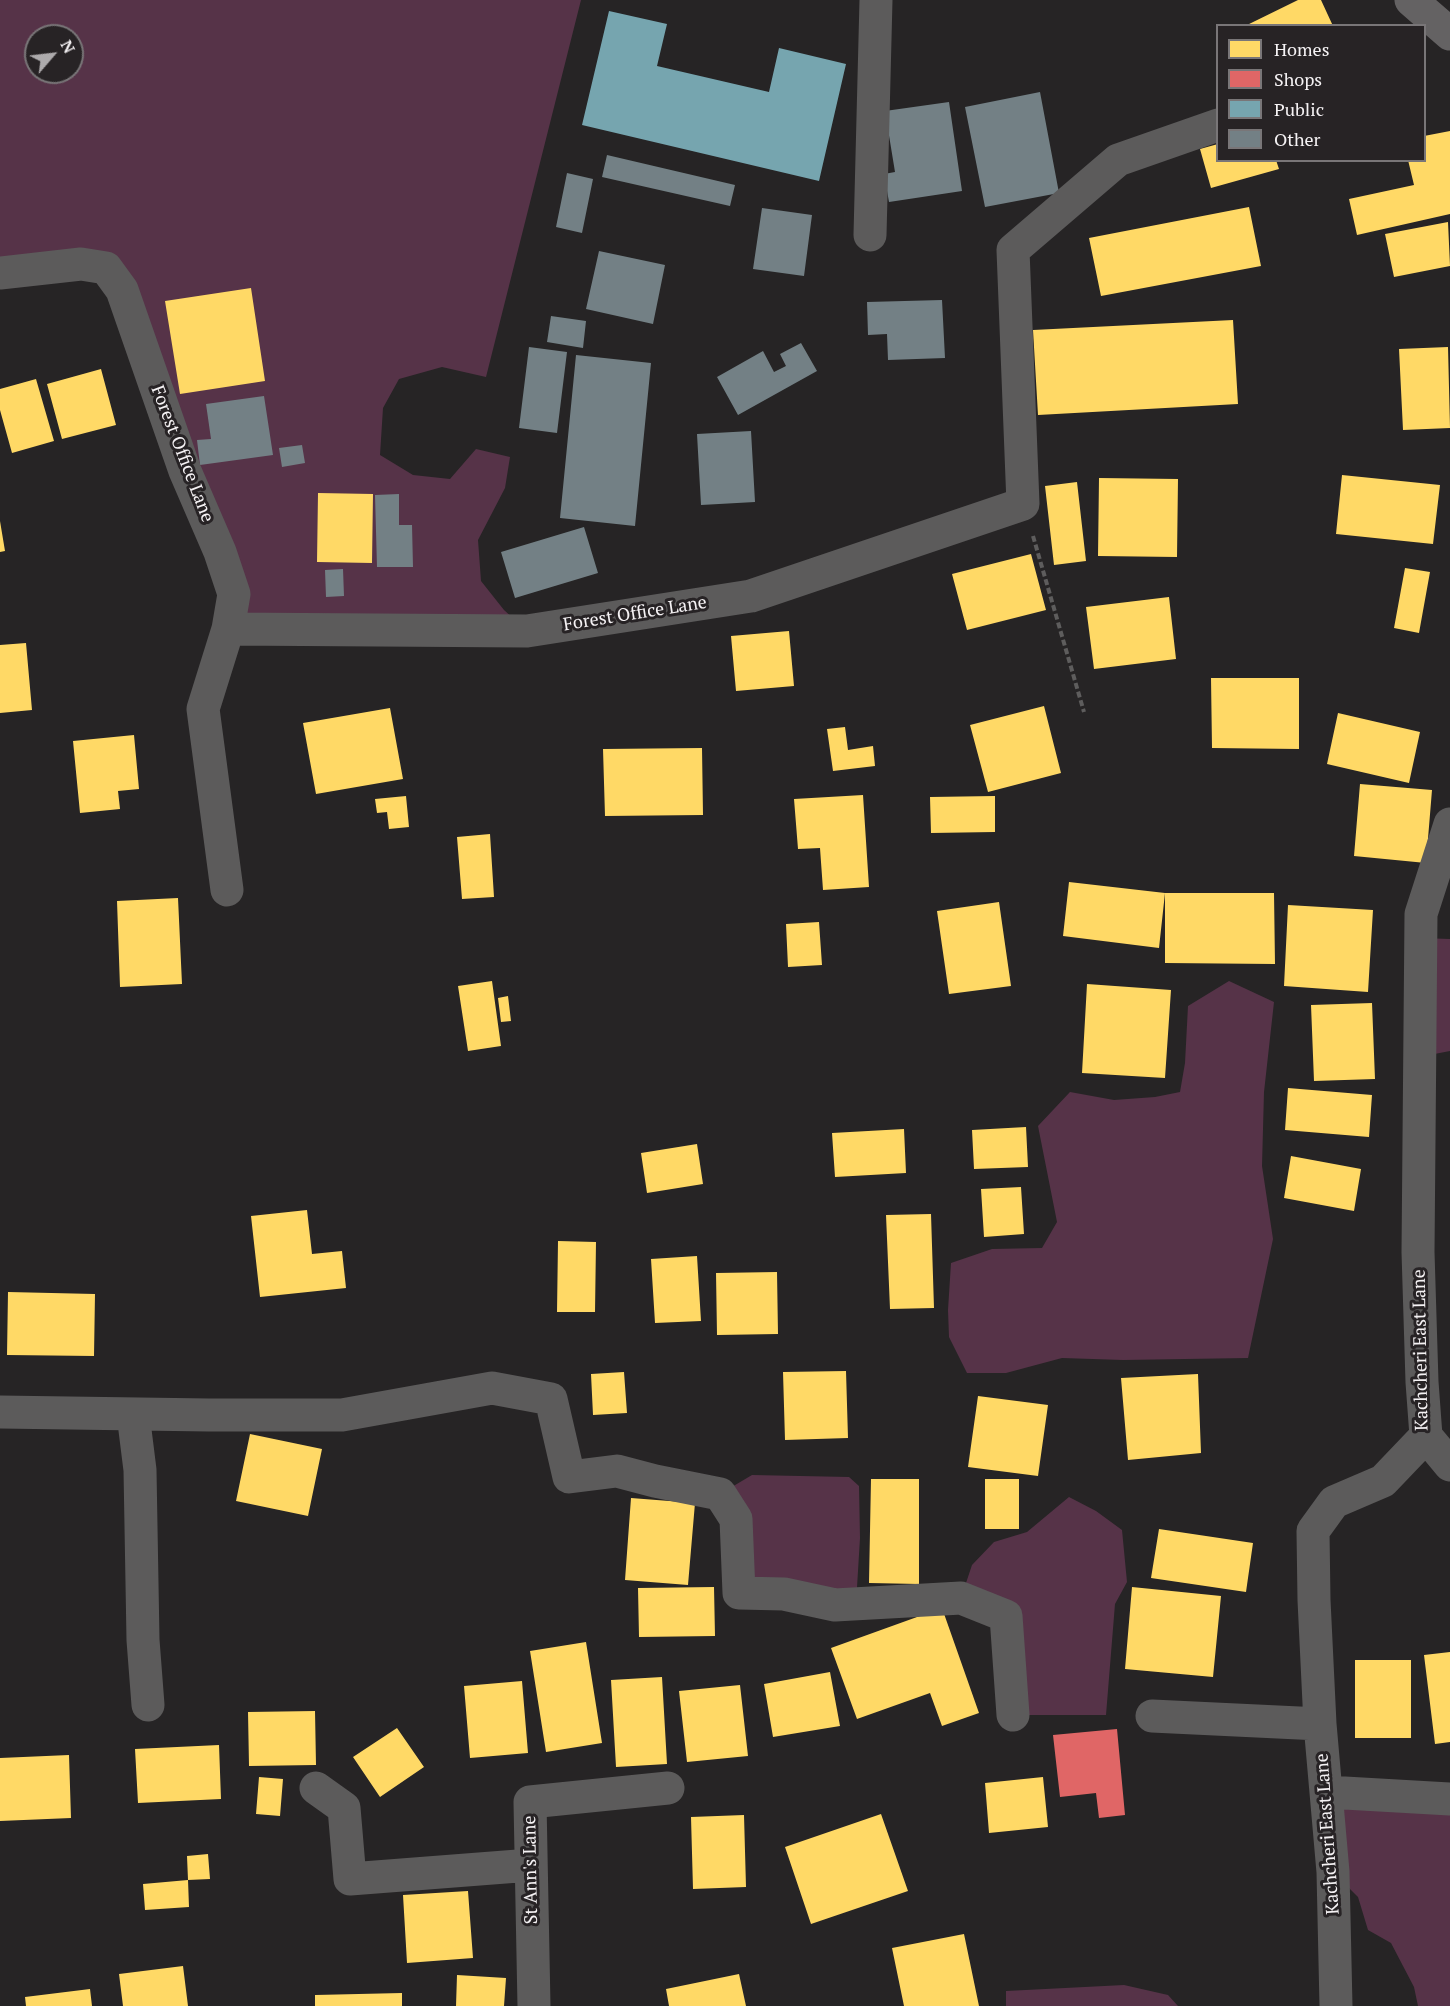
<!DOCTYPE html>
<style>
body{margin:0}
#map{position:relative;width:1450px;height:2006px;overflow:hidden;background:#262425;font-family:"PT Serif",serif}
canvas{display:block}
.legend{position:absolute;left:1216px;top:24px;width:210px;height:138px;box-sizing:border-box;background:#272325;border:2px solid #797678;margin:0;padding:8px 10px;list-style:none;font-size:18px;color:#f5f2f4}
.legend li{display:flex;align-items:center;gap:12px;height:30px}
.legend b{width:30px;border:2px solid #797678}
.north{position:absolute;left:24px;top:24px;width:60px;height:60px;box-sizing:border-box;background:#272325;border:2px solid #797678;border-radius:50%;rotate:62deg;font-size:16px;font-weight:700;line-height:24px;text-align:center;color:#f5f2f4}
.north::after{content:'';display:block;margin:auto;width:21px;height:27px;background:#adaaac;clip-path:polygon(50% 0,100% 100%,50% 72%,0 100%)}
</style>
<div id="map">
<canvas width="1450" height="2006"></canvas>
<ul class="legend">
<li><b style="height:16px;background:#ffd966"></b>Homes</li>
<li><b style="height:16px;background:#e06666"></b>Shops</li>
<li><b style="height:16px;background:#76a5af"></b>Public</li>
<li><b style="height:16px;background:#738085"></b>Other</li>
</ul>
<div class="north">N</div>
</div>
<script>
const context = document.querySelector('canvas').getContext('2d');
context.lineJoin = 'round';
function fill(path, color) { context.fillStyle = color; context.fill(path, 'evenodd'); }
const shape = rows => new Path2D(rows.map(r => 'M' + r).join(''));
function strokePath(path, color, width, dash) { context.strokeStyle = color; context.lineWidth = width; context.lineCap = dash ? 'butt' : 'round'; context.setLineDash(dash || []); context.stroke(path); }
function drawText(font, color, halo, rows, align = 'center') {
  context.font = font + ' "PT Serif",serif'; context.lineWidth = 6; context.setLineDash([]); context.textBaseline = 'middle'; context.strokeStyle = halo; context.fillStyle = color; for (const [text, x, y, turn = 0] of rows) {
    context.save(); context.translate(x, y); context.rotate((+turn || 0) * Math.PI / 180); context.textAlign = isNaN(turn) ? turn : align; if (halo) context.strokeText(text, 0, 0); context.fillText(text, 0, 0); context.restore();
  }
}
fill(shape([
 [0,0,581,0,486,377,442,367,399,379,383,408,380,455,413,475,450,479,476,449,510,457,505,488,478,540,481,581,504,610,527,631,228,629,234,594,106,268,0,273],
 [36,36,72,36,72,72,36,72],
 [1420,938,1450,939,1450,1051,1419,1057],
 [1229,981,1274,1002,1264,1092,1262,1166,1273,1239,1248,1358,1123,1360,1062,1358,1006,1373,967,1373,949,1337,948,1310,951,1263,992,1249,1042,1248,1057,1222,1038,1126,1070,1092,1114,1100,1155,1097,1180,1092,1185,1063,1188,1006],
 [752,1475,849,1477,859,1486,860,1538,856,1604,739,1593,720,1494],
 [1069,1497,1096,1511,1122,1530,1127,1582,1115,1604,1106,1715,1013,1715,1006,1616,961,1598,972,1565,994,1542,1027,1532],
 [1327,1792,1450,1799,1450,2006,1418,2006,1414,1987,1391,1943,1368,1930,1358,1897,1333,1872],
 [1124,1985,1168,1995,1178,2006,1006,2006,1006,1991]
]), '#563348');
fill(shape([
 [1298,0,1321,0,1333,26,1245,26],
 [1450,131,1450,214,1357,235,1349,199,1414,185,1408,160,1424,160,1424,136],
 [1218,144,1218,160,1276,160,1279,169,1211,188,1200,149],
 [1249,207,1261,266,1101,296,1089,238],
 [1448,222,1450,266,1394,277,1385,234],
 [251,288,265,381,180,394,165,301],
 [1233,320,1238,404,1038,415,1033,330],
 [1448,347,1450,428,1403,430,1399,349],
 [101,369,116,425,62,439,47,384],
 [36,379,54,441,12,453,0,410,0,389],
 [1342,475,1440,485,1433,544,1336,534],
 [1099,478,1178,479,1177,557,1098,556],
 [1077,482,1086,561,1054,565,1045,486],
 [318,493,373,494,372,563,317,562],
 [0,521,5,551,0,552],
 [1031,554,1046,610,967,630,952,574],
 [1405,568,1430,572,1419,633,1394,628],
 [1169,597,1176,659,1094,669,1086,607],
 [789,631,794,686,736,691,731,636],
 [26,643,32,710,0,713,0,645],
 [1211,678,1299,678,1299,749,1212,748],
 [1044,706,1061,773,988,792,970,725],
 [390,708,403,779,316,794,303,723],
 [1338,713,1420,732,1409,783,1327,764],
 [845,727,848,750,873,746,875,766,833,771,827,729],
 [134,735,139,789,118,791,120,809,80,813,73,741],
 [702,748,703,815,605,816,603,749],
 [1360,784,1432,790,1426,863,1354,856],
 [863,795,869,887,823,890,820,848,798,849,794,799],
 [406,796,409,827,389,829,387,812,377,813,375,799],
 [995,796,995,832,931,833,930,797],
 [490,834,494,897,462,899,457,837],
 [1069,882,1165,893,1159,948,1063,936],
 [1165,893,1274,893,1275,964,1165,963],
 [178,898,182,984,120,987,117,901],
 [999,902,1011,986,949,994,937,911],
 [1288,905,1373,910,1368,992,1284,986],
 [819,922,822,965,788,967,786,924],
 [492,981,501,1046,468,1051,458,986],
 [1087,984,1171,990,1165,1078,1082,1073],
 [508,996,511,1021,501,1022,498,998],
 [1372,1003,1375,1079,1314,1081,1311,1005],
 [1288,1088,1372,1095,1369,1137,1285,1130],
 [1026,1127,1028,1167,974,1169,972,1130],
 [904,1129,906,1173,835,1177,832,1133],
 [697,1144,703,1184,647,1193,641,1153],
 [1291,1156,1361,1169,1354,1211,1284,1198],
 [1021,1187,1024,1234,984,1237,981,1189],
 [307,1210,312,1254,342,1251,346,1288,260,1297,251,1216],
 [931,1214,934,1308,890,1309,886,1215],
 [558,1241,596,1242,595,1312,557,1312],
 [697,1256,701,1321,655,1323,651,1259],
 [777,1272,778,1334,717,1335,716,1273],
 [8,1292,95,1294,94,1356,7,1355],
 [846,1371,848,1438,785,1440,783,1372],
 [624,1372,627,1413,593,1415,591,1374],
 [1198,1374,1201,1453,1128,1460,1121,1378],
 [978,1396,1048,1405,1038,1476,968,1467],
 [250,1434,322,1449,308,1516,236,1501],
 [871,1479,919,1479,919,1584,869,1583],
 [985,1479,1019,1479,1019,1529,985,1529],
 [631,1498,695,1503,688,1585,625,1580],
 [1159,1529,1253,1543,1246,1592,1151,1578],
 [714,1587,715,1636,639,1637,638,1588],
 [1132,1587,1221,1596,1213,1677,1125,1669],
 [942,1608,979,1713,942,1726,930,1693,857,1719,831,1648],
 [586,1642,602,1743,546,1752,530,1651],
 [1450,1652,1450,1742,1435,1744,1424,1655],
 [1355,1660,1411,1660,1411,1738,1355,1738],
 [830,1672,840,1726,773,1737,764,1684],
 [662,1677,667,1764,616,1767,611,1680],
 [522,1681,528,1753,470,1758,464,1686],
 [740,1685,748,1756,687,1762,679,1691],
 [315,1711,316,1765,249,1766,248,1712],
 [397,1728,424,1767,380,1797,353,1757],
 [219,1745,221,1799,138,1803,135,1749],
 [69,1755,71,1818,0,1821,0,1758],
 [259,1777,283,1779,280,1816,256,1814],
 [1043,1777,1048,1827,989,1833,985,1783],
 [881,1814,908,1891,811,1924,785,1847],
 [744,1815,746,1887,693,1889,691,1817],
 [208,1854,210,1879,188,1880,187,1856],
 [188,1880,189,1907,145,1910,143,1884],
 [468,1891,473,1958,407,1963,403,1895],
 [964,1934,979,2006,904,2006,892,1948],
 [183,1966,188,2006,123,2006,119,1974],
 [739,1974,746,2006,669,2006,666,1989],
 [457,1975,506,1978,504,2006,456,2006],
 [90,1989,92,2006,26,2006,25,1997],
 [402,1993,402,2006,315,2006,315,1995]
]), '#ffd966');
fill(shape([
 [1117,1729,1125,1815,1099,1818,1096,1793,1060,1797,1053,1735]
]), '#e06666');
fill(shape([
 [609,11,667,24,657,66,769,92,779,48,846,64,819,181,582,125]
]), '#76a5af');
fill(shape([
 [1040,92,1059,193,985,207,965,107],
 [949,102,962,191,889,202,884,174,895,172,885,111],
 [607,155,735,185,730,206,602,177],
 [567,173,593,179,582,233,556,227],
 [762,208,812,215,804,276,753,269],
 [599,251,665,265,653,324,586,309],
 [942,300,945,358,888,360,887,334,868,335,867,302],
 [551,316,586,321,583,348,547,342],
 [801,343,817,371,738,415,717,377,763,351,774,372,786,366,780,354],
 [529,347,567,352,557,433,519,428],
 [576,355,651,363,635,526,560,518],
 [264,396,273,455,200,465,197,440,211,439,206,404],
 [751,431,755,502,701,505,697,434],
 [302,445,305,463,282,467,279,448],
 [399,494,399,525,412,525,413,567,377,567,375,495],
 [584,527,598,573,515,598,501,552],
 [343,569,344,596,326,597,325,570]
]), '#738085');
strokePath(shape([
 [1033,536,1084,712]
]), '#5e5d5d', 4, [6, 3]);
strokePath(shape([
 [870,235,876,0],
 [0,273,81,264,106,268,122,290,185,471,220,552,234,594,228,629,527,631,751,596,1023,504,1013,250,1118,160,1218,125],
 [227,890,203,709,228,629],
 [0,1412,209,1415,342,1415,492,1388,551,1399,569,1477,617,1471,655,1481,720,1494,736,1519,739,1593,784,1594,835,1605,961,1598,1006,1616,1013,1715],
 [133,1414,140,1470,143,1640,148,1705],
 [1426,1436,1450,1465],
 [1152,1716,1320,1724],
 [316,1788,344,1808,350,1879,531,1865],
 [1327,1792,1450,1799],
 [534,2006,530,1802,668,1788],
 [1336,2006,1333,1872,1320,1724,1314,1600,1313,1531,1334,1502,1383,1481,1426,1436,1422,1382,1418,1252,1421,914,1450,824]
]), '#5c5b5b', 33);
strokePath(shape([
 [1411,0,1450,34]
]), '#646263', 33);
drawText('18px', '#f5f2f4', '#272325', [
 ["Forest Office Lane",182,454,69],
 ["Forest Office Lane",635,614,-9],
 ["Kachcheri East Lane",1421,1350,-91],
 ["Kachcheri East Lane",1328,1834,-94],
 ["St Ann's Lane",531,1870,-91]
]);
</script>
